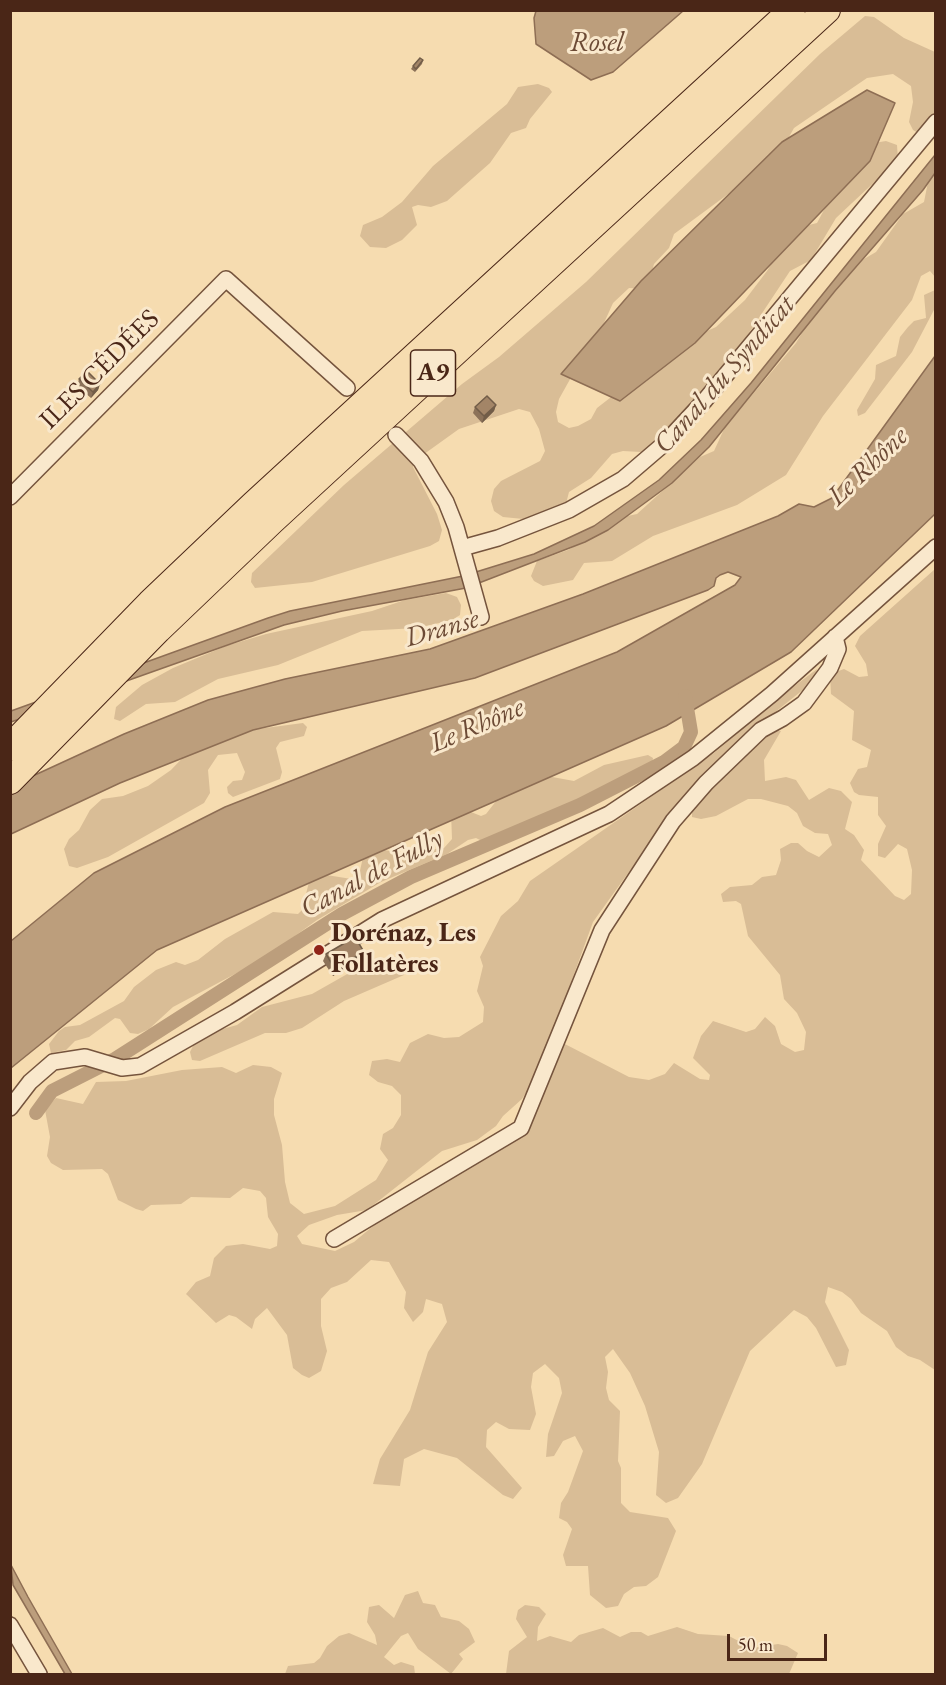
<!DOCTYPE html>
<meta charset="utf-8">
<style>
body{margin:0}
#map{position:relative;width:946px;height:1685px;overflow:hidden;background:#f6dcb0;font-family:"EB Garamond",serif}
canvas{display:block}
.frame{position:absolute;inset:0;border:12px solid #4a2617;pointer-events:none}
.scale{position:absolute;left:727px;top:1634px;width:100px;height:27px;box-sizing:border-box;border:3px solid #4a2617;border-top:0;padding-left:8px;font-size:18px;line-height:21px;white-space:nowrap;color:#4a2617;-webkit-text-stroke:4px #f9e8cc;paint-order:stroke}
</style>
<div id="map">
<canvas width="946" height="1685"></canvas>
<div class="frame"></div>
<div class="scale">50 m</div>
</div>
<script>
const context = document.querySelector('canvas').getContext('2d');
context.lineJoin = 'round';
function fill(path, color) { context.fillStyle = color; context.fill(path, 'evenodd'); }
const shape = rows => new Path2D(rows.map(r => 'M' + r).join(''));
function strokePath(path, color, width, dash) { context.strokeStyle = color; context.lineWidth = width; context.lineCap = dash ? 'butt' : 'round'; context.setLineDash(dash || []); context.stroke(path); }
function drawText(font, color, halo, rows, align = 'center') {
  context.font = font + ' "EB Garamond",serif'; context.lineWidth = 6; context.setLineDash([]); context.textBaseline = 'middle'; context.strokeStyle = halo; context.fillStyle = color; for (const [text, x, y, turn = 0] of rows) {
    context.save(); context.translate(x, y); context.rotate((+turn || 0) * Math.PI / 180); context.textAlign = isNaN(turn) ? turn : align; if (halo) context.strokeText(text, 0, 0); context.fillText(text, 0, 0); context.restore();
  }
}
fill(shape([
 [865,16,874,17,904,38,935,52,935,126,918,133,913,130,909,122,913,102,911,86,893,74,867,78,794,128,785,144,754,175,674,234,669,248,654,264,647,289,629,288,613,303,599,334,583,356,559,399,556,412,558,422,569,428,578,426,591,419,597,408,682,342,716,327,745,300,767,271,786,240,797,228,817,223,825,208,874,143,886,141,897,145,898,160,836,218,811,260,790,271,737,351,715,398,705,412,692,423,641,452,623,451,612,454,591,478,569,492,562,519,554,522,503,517,494,511,491,501,494,489,501,481,540,461,545,451,539,429,530,412,519,409,459,429,413,462,413,467,437,514,442,530,439,541,430,546,312,582,255,588,251,582,252,573,344,485,462,384,499,357,586,282,820,54],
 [538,84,549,88,552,92,530,119,526,128,511,133,490,163,447,201,431,207,418,205,412,207,417,225,402,240,386,248,370,247,360,236,363,225,382,217,402,202,433,166,507,104,518,87],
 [935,172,935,277,930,271,921,276,912,300,823,416,786,475,737,505,653,536,612,561,584,563,573,580,543,586,534,581,531,576,537,561,568,550,623,517,637,514,700,457,714,451,725,427,796,343,806,326,851,273,864,259,876,252,903,214,924,202,928,182],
 [935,290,935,308,912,352,865,413,858,416,857,410,875,379,876,365,896,356,900,337,908,327,914,321,926,318,924,295],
 [935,569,935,1370,920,1360,908,1356,896,1347,887,1331,861,1313,851,1299,842,1292,828,1287,825,1302,849,1350,846,1365,836,1367,816,1328,807,1317,794,1310,750,1351,702,1464,678,1498,666,1503,656,1495,659,1452,645,1406,630,1373,613,1349,605,1357,608,1372,606,1388,609,1400,620,1411,618,1461,621,1468,621,1503,630,1512,668,1518,676,1531,658,1577,646,1586,634,1587,624,1594,618,1606,606,1608,590,1595,588,1566,566,1566,563,1555,572,1529,567,1522,559,1518,561,1503,568,1492,583,1451,575,1436,563,1441,554,1456,546,1457,548,1434,562,1393,559,1378,545,1364,533,1373,531,1387,536,1414,530,1430,509,1429,496,1422,487,1430,486,1447,522,1488,513,1499,503,1495,457,1458,424,1449,404,1459,400,1486,373,1484,380,1459,410,1410,428,1352,447,1322,442,1304,426,1299,423,1312,413,1322,404,1308,406,1292,389,1262,371,1260,347,1282,331,1288,321,1299,321,1326,327,1351,321,1371,309,1378,302,1375,293,1368,287,1335,267,1308,255,1319,252,1329,236,1317,229,1315,216,1323,186,1294,196,1282,210,1276,214,1258,226,1246,243,1244,270,1249,277,1246,278,1234,268,1217,266,1198,260,1191,243,1188,230,1198,191,1197,181,1204,151,1205,143,1211,136,1209,118,1200,108,1174,102,1169,63,1170,51,1163,47,1156,50,1137,45,1110,56,1098,83,1104,96,1082,126,1081,182,1070,222,1067,236,1073,253,1065,271,1067,282,1073,274,1099,274,1115,282,1145,285,1182,290,1203,304,1214,335,1206,376,1180,388,1160,380,1149,383,1134,393,1128,401,1115,401,1095,392,1086,378,1082,369,1075,372,1061,387,1059,400,1062,410,1043,428,1034,444,1038,459,1037,483,1022,484,1007,477,991,483,966,480,957,501,916,518,901,530,881,714,753,776,700,817,669,814,681,754,729,674,809,593,922,537,1076,522,1099,503,1116,496,1126,477,1140,442,1151,367,1210,337,1215,309,1225,297,1236,302,1244,335,1251,354,1242,391,1211,534,1112,561,1042,629,1077,649,1080,665,1074,674,1063,700,1079,709,1080,710,1075,693,1058,701,1036,713,1021,746,1032,755,1029,765,1017,775,1026,781,1044,795,1052,804,1050,806,1032,797,1013,784,999,780,975,748,936,741,904,736,901,723,902,721,894,730,887,752,885,762,877,776,875,781,860,780,849,791,843,798,843,807,851,819,857,832,845,828,834,815,833,803,826,797,813,788,806,761,799,748,799,716,816,701,819,692,817,692,809,767,729,781,731,764,760,765,781,786,777,796,780,809,800,829,788,841,791,852,802,845,829,854,835,864,850,861,860,895,896,904,900,911,894,912,870,907,849,898,844,885,858,878,856,878,844,886,826,878,815,878,797,859,795,854,792,850,783,858,769,867,767,871,750,852,740,854,711,831,694,830,674,844,669,859,677,868,676,866,664,855,646,860,636],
 [446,593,457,597,461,605,460,615,452,620,417,628,362,631,278,665,218,679,175,702,146,704,120,721,114,719,116,707,142,685,173,668,226,646,266,634,372,611,405,600],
 [303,723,307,727,304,736,280,742,276,748,282,772,280,779,233,797,228,793,227,787,233,781,242,780,245,772,237,753,218,755,208,770,210,793,204,803,108,857,77,868,69,866,64,849,69,839,79,830,90,810,102,799,123,796,148,786,171,770,193,747,235,732],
 [648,755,653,758,652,765,646,771,510,832,497,841,484,842,476,838,468,840,447,854,381,882,317,920,263,959,173,1007,149,1029,138,1034,130,1033,120,1019,115,1018,89,1037,75,1041,66,1050,51,1053,49,1044,59,1031,65,1027,80,1025,124,1001,134,987,156,970,176,962,185,965,198,960,225,939,273,912,298,914,302,910,310,878,320,874,358,880,363,857,379,849,401,853,444,848,452,839,451,812,461,808,481,816,486,814,507,787,536,774,574,781,604,765],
 [372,960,400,962,405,969,404,975,344,1001,302,1028,286,1033,265,1033,200,1061,192,1060,190,1052,194,1044,208,1033,237,1025,262,1007,312,994],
 [418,1591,423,1603,435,1605,441,1617,459,1621,469,1629,475,1642,459,1654,463,1659,451,1674,418,1649,408,1633,401,1636,384,1657,394,1665,401,1662,414,1666,415,1674,285,1674,288,1666,314,1663,320,1658,327,1646,339,1636,349,1633,377,1645,375,1635,367,1622,369,1607,379,1605,394,1618,405,1595],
 [525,1605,539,1607,546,1614,538,1627,537,1641,550,1636,571,1642,579,1635,603,1628,620,1637,631,1632,641,1632,648,1636,677,1627,698,1634,729,1636,752,1648,778,1644,787,1646,798,1653,789,1674,506,1674,509,1651,527,1637,516,1619,518,1610]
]), '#d9bd96');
const water = shape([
 [536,11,536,10,683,11,613,72,591,80,536,44,534,18,536,11],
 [867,90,895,103,870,161,695,343,620,401,561,374,641,281,782,142,867,90],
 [935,155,935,173,923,190,835,291,709,447,672,483,608,530,585,542,466,588,342,611,284,625,11,722,11,711,268,618,290,611,463,576,534,554,594,526,659,480,701,440,751,383,935,155],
 [935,356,935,514,791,652,666,726,157,950,11,1068,11,941,94,873,225,807,617,652,735,585,741,577,728,572,720,575,716,578,714,586,708,590,475,678,253,730,120,783,11,834,11,786,124,734,208,700,285,679,430,649,583,594,778,516,799,504,814,507,832,498,935,356],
 [11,1565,28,1597,72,1674,65,1674,13,1585,11,1565]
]);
fill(water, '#bc9e7c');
strokePath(water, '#8e6e54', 1.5);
strokePath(shape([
 [36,1113,52,1091,115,1059,342,914,411,877,580,805,664,762,684,747,691,732,685,696]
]), '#bc9e7c', 14);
const street = shape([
 [396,435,421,461,446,502,456,527,481,617],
 [10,497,226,279,347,388],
 [462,548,498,538,569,510,623,479,665,443,705,400,936,122],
 [10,1108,30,1082,53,1062,85,1057,122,1068,140,1066,235,1012,382,920,609,814,693,758,772,694,936,547],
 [334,1239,521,1128,602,930,673,821,706,783,761,730,783,718,804,703,830,668,838,649,835,637],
 [10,1625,39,1674]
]);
const highway = shape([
 [10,747,150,603,254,504,792,10],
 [10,781,158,630,272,521,827,10]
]);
strokePath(street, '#75543d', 18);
strokePath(highway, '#4a2617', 28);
strokePath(street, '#f9e8cc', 15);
strokePath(highway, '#f6dcb0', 26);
fill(shape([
 [423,60,422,64,415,72,411,69,413,66],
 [79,379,100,384,98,390,91,398,77,386],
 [496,405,494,411,482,423,473,413,475,407],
 [326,954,362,958,333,976,323,961]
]), '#8c7259');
fill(shape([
 [100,384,98,390,91,398,93,392],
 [496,405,494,411,482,423,484,416],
 [364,952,362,958,333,976,335,969]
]), '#725d48');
const building = shape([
 [420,58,423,60,416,69,413,66,420,58],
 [87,371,100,384,93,392,79,379,87,371],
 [487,396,496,405,484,416,475,407,487,396],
 [355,937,364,952,335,969,326,954,355,937]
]);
fill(building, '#a38567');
strokePath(building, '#725d48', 1.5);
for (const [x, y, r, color] of [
 [319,950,6,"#8f2418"]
]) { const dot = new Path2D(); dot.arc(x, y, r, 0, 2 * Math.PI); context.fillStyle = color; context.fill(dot); strokePath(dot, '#f9e8cc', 2); }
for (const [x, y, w] of [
 [433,373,45]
]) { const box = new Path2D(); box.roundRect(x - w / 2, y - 23, w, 46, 4.5); context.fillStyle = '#f9e8cc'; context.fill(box); strokePath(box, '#4a2617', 1.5); }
drawText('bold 26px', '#4a2617', null, [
 ["A9",433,373]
]);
drawText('27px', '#4a2617', '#f9e8cc', [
 ["ILES CÉDÉES",100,370,-45]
]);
drawText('bold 27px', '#4a2617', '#f9e8cc', [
 ["Dorénaz, Les",331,934],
 ["Follatères",331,965]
], 'left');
drawText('italic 28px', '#6c4a35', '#f9e8cc', [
 ["Rosel",597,43],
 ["Canal du Syndicat",725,375,-49],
 ["Le Rhône",868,467,-44],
 ["Dranse",442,629,-16],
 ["Le Rhône",477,726,-23],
 ["Canal de Fully",372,874,-28]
]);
</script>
